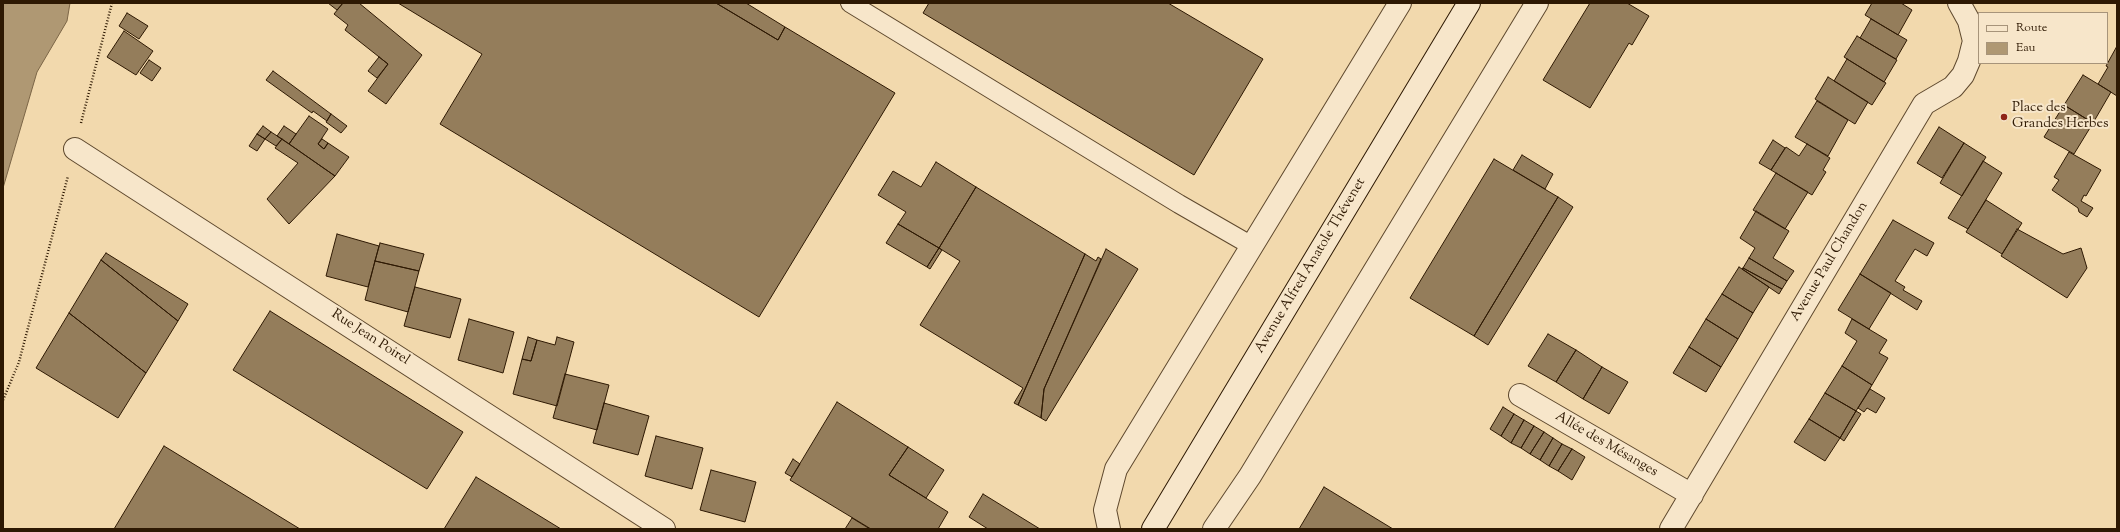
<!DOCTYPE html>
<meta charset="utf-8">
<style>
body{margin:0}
#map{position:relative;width:2120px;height:532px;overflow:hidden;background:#f2d9ad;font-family:"Sorts Mill Goudy",serif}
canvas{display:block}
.frame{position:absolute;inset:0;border:4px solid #2e1903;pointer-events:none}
.legend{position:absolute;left:1978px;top:12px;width:130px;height:52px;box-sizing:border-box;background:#f7e6ca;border:1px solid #a7947a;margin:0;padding:5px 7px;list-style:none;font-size:12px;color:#2e1903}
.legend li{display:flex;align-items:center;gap:8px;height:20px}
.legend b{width:20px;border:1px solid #a7947a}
</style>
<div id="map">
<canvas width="2120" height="532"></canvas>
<div class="frame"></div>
<ul class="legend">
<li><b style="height:5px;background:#f7e6ca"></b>Route</li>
<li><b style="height:11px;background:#af9873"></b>Eau</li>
</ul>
</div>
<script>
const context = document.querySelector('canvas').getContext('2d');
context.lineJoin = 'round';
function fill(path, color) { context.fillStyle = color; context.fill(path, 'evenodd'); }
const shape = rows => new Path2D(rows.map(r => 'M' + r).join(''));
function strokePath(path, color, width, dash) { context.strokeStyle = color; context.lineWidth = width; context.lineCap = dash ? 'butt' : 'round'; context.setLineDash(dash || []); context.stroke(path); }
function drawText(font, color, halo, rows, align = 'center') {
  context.font = font + ' "Sorts Mill Goudy",serif'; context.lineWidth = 4; context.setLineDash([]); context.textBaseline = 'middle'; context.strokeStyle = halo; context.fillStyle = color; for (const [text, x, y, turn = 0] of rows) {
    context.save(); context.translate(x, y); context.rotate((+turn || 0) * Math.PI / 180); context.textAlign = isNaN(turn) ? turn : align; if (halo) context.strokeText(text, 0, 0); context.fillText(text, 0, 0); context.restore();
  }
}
const water = shape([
 [3,3,70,3,67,21,37,72,3,188,3,3]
]);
fill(water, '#af9873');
strokePath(water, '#7b6546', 1);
const building = shape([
 [328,3,343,3,337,10,328,3],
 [343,3,359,3,422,55,386,104,368,91,388,64,345,30,348,25,334,14,343,3],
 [398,3,716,3,778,40,785,27,895,93,759,317,440,124,482,54,398,3],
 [716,3,746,3,785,27,778,40,716,3],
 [929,3,1168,3,1263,59,1194,175,923,13,929,3],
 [1590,3,1627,3,1649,16,1632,45,1629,43,1590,108,1543,80,1590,3],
 [1872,3,1901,3,1912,10,1898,35,1865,15,1872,3],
 [127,13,148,26,139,39,119,26,127,13],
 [1871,19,1907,40,1896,59,1860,38,1871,19],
 [124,31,153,51,136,75,107,57,124,31],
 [1857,36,1897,60,1884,82,1844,57,1857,36],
 [2117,46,2117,96,2098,84,2108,67,2106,66,2117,46],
 [379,57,388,64,377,78,368,71,379,57],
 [1847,59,1886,83,1872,105,1834,81,1847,59],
 [149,60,161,68,152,81,140,73,149,60],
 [273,71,331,114,327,121,313,111,312,113,266,80,273,71],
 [2083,75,2111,92,2093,123,2064,105,2083,75],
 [1828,77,1868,102,1855,124,1815,99,1828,77],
 [1817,101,1848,120,1828,156,1795,137,1817,101],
 [2064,105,2093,123,2074,154,2044,137,2064,105],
 [331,114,347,126,341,133,326,122,331,114],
 [309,116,328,129,318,144,324,149,328,143,349,157,335,176,289,144,309,116],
 [263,126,271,132,265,139,257,134,263,126],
 [284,126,296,134,289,144,277,136,284,126],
 [1939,127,1964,143,1942,178,1917,163,1939,127],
 [271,132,282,139,276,146,265,139,271,132],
 [257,134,265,139,257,151,249,146,257,134],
 [282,139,335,176,289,224,267,199,298,163,275,148,282,139],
 [322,139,328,143,324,149,318,144,322,139],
 [1773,140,1785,148,1771,170,1759,163,1773,140],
 [1964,143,1986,157,1962,196,1940,183,1964,143],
 [1807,144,1830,158,1823,170,1826,172,1812,195,1771,170,1786,147,1799,156,1807,144],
 [2069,152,2101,170,2086,196,2084,195,2081,201,2093,208,2087,217,2079,212,2078,208,2052,190,2059,180,2054,177,2069,152],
 [1522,155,1553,174,1545,189,1513,170,1522,155],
 [1494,159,1558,197,1474,336,1410,298,1494,159],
 [1983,161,2002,173,1968,229,1948,218,1983,161],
 [936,162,976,187,939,248,898,224,906,212,878,195,893,171,921,187,936,162],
 [1776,173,1808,192,1785,229,1753,210,1776,173],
 [976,187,1085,254,1018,405,1014,403,1023,388,920,325,960,261,939,248,976,187],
 [1558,197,1573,207,1488,345,1474,336,1558,197],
 [1986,200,2022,223,2002,254,1966,232,1986,200],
 [1756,211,1789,231,1773,258,1794,271,1787,281,1749,258,1755,248,1740,238,1756,211],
 [1893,220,1934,243,1927,256,1915,249,1895,281,1905,287,1903,290,1922,301,1917,310,1860,274,1893,220],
 [898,224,939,248,927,267,886,243,898,224],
 [2017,229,2063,254,2081,248,2087,268,2067,298,2001,256,2017,229],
 [337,234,379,246,368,287,326,276,337,234],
 [380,243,424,254,419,271,375,261,380,243],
 [939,248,942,250,930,269,927,267,939,248],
 [1106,249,1138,269,1046,421,1041,418,1044,389,1106,249],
 [106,253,188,304,178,321,101,260,106,253],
 [1085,254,1096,261,1098,257,1101,259,1044,389,1041,418,1018,405,1085,254],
 [1749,258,1787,281,1782,289,1743,268,1749,258],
 [101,260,178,321,146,373,69,313,101,260],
 [375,261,419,271,408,312,365,300,375,261],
 [1739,267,1769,287,1753,313,1722,294,1739,267],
 [1743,268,1782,289,1779,294,1742,269,1743,268],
 [1860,274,1891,293,1869,329,1838,310,1860,274],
 [415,287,461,299,450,338,404,326,415,287],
 [1722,294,1753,313,1738,339,1706,319,1722,294],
 [270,311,463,432,427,489,233,370,270,311],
 [69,313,146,373,118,418,36,368,69,313],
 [469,319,514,332,503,373,458,360,469,319],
 [1706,319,1738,339,1721,367,1689,347,1706,319],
 [1852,319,1887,340,1879,353,1888,358,1872,385,1842,366,1857,341,1845,333,1852,319],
 [1548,334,1576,350,1556,382,1528,366,1548,334],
 [528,337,537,340,531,361,522,359,528,337],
 [557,337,574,342,557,406,513,394,522,359,531,361,537,340,555,345,557,337],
 [1689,347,1721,367,1706,392,1673,373,1689,347],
 [1576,350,1602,367,1583,399,1556,382,1576,350],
 [1842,366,1872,385,1856,411,1825,393,1842,366],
 [1602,367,1628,382,1609,414,1583,399,1602,367],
 [565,374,609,385,597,430,553,418,565,374],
 [1870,389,1885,398,1876,413,1867,408,1864,412,1858,408,1870,389],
 [1825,393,1856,411,1840,438,1809,419,1825,393],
 [837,402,908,447,889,475,948,512,938,529,871,529,790,480,837,402],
 [604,403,649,416,638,455,593,443,604,403],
 [1503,407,1514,414,1501,436,1490,429,1503,407],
 [1856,411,1861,414,1844,441,1840,438,1856,411],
 [1514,414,1524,420,1511,443,1501,436,1514,414],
 [1809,419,1840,438,1825,461,1794,442,1809,419],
 [1524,420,1534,426,1521,448,1511,443,1524,420],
 [1534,426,1544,432,1530,454,1521,448,1534,426],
 [1544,432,1553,438,1540,460,1530,454,1544,432],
 [656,436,703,448,692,489,645,476,656,436],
 [1553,438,1562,444,1549,466,1540,460,1553,438],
 [1562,444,1572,449,1558,471,1549,466,1562,444],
 [164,446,300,529,114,529,164,446],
 [908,447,944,470,926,498,889,475,908,447],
 [1572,449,1585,457,1572,480,1558,471,1572,449],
 [793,459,800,464,792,477,785,473,793,459],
 [711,470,756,482,745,522,700,510,711,470],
 [476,477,561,529,444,529,476,477],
 [1324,487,1393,529,1299,529,1324,487],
 [983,494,1040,529,988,529,969,517,983,494],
 [852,518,870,529,845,529,852,518]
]);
fill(building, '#947d5b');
strokePath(building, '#2e1903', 1);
const service = shape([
 [850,3,1179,204,1252,246]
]);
const minor = shape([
 [75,149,664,529],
 [1520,395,1692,495],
 [1109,529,1105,510,1116,469,1400,3],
 [1214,529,1250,476,1537,3],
 [1671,529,1924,104,1953,87,1963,75,1969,61,1974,41,1969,21,1959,3]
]);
const secondary = shape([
 [1153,529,1469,3]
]);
strokePath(service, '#5f492e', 20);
strokePath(minor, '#5f492e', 24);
strokePath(secondary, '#2e1903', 24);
strokePath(shape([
 [81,123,112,3],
 [3,400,19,362,68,176]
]), '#2e1903', 2.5, [1, 2]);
strokePath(service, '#f7e6ca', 18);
strokePath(minor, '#f7e6ca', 22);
strokePath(secondary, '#f7e6ca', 22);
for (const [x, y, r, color] of [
 [2004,117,4,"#8f2418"]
]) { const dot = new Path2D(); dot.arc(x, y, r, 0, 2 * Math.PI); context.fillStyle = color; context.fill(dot); strokePath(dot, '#f7e6ca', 1.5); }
drawText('14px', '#2e1903', '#f7e6ca', [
 ["Place des",2012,109],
 ["Grandes Herbes",2012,125]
], 'left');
drawText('14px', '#2e1903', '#f7e6ca', [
 ["Avenue Paul Chandon",1830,262,-59],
 ["Avenue Alfred Anatole Thévenet",1311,266,-59],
 ["Rue Jean Poirel",370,338,33],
 ["Allée des Mésanges",1606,445,30]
]);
</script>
